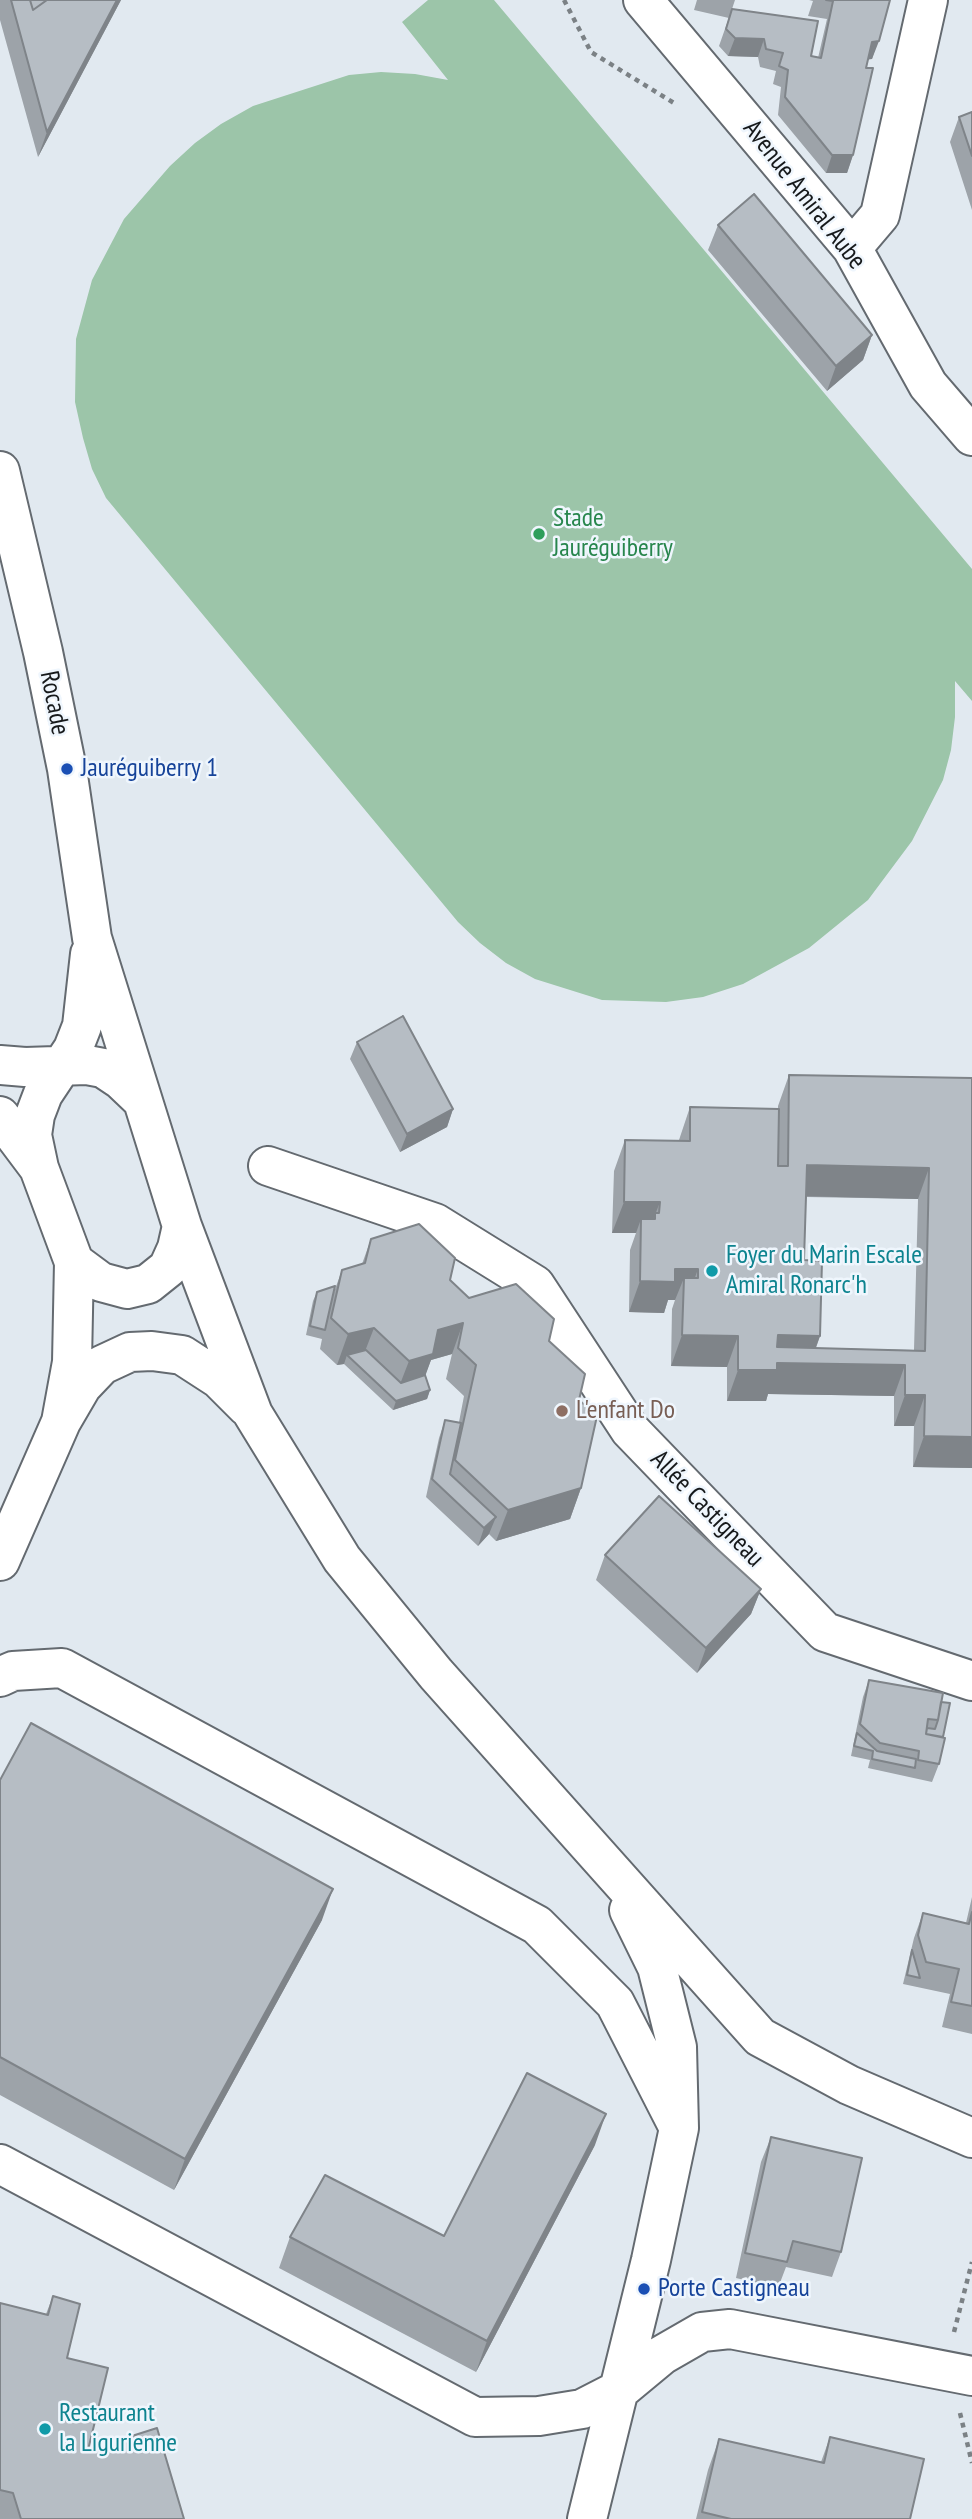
<!DOCTYPE html>
<meta charset="utf-8">
<style>
body{margin:0}
canvas{display:block;background:#e1e9f0}
</style>
<canvas width="972" height="2519"></canvas>
<script>
const context = document.querySelector('canvas').getContext('2d');
context.lineJoin = 'round';
function fill(path, color) { context.fillStyle = color; context.fill(path, 'evenodd'); }
const shape = rows => new Path2D(rows.map(r => 'M' + r).join(''));
function strokePath(path, color, width, dash) { context.strokeStyle = color; context.lineWidth = width; context.lineCap = dash ? 'butt' : 'round'; context.setLineDash(dash || []); context.stroke(path); }
function drawText(font, color, halo, rows, align = 'center') {
  context.font = font + ' "PT Sans Narrow",sans-serif'; context.lineWidth = 5; context.setLineDash([]); context.textBaseline = 'middle'; context.strokeStyle = halo; context.fillStyle = color; for (const [text, x, y, turn = 0] of rows) {
    context.save(); context.translate(x, y); context.rotate((+turn || 0) * Math.PI / 180); context.textAlign = isNaN(turn) ? turn : align; if (halo) context.strokeText(text, 0, 0); context.fillText(text, 0, 0); context.restore();
  }
}
fill(shape([
 [428,0,494,0,972,569,972,701,955,681,955,717,951,750,943,780,912,841,868,900,809,948,743,984,703,997,666,1002,602,1000,535,979,506,963,480,943,458,922,106,498,92,469,83,438,75,402,76,339,92,280,124,219,170,166,195,143,221,124,253,106,349,75,381,72,415,74,448,80,402,22]
]), '#9cc5a9');
const minor = shape([
 [643,0,852,248,928,385,972,436],
 [852,248,880,215,928,0],
 [0,471,43,652,67,769,92,938,182,1226,253,1414,342,1559,436,1674,760,2037,849,2085,972,2138],
 [0,1065,25,1067,87,1065,103,1068,121,1080,142,1100],
 [0,1116,39,1168],
 [268,1166,435,1223,535,1285,630,1430,825,1632,972,1681],
 [74,1262,101,1282,127,1289,148,1284,168,1268,177,1248,182,1226],
 [61,1422,72,1362,74,1262,39,1168,32,1135,35,1115,43,1094,73,1049,82,1026,90,954],
 [0,1561,61,1422,82,1386,102,1365,130,1352,152,1351,182,1355,219,1379,247,1407],
 [0,1677,13,1671,62,1668,537,1925,615,2003,679,2128],
 [0,2164,475,2417,539,2416,582,2409,621,2389,662,2355,702,2332,730,2329,972,2376],
 [587,2519,651,2260,679,2128,677,2047,657,1967,629,1910]
]);
strokePath(minor, '#646a70', 42);
strokePath(shape([
 [564,0,591,52,674,103],
 [954,2332,972,2262],
 [960,2413,972,2463]
]), '#7b8185', 4.5, [5, 5]);
strokePath(minor, '#fff', 38);
fill(shape([
 [0,0,121,0,38,157,0,20],
 [697,0,735,0,729,18,694,10],
 [809,0,890,0,872,59,868,59,853,155,847,173,826,173,778,115,781,87,773,84,776,71,760,67,758,57,728,56,719,46,732,9,811,56,818,58,827,19,808,16,813,1],
 [972,112,972,210,950,142,959,117],
 [718,225,872,335,863,360,827,391,708,250],
 [357,1042,453,1109,447,1127,400,1152,350,1059],
 [789,1075,972,1078,972,1468,913,1467,914,1426,894,1426,894,1396,768,1394,766,1401,727,1401,727,1367,671,1366,672,1309,675,1300,668,1300,664,1313,629,1312,630,1250,636,1233,612,1233,614,1171,625,1140,679,1140,690,1107,778,1109,778,1106],
 [806,1197,918,1199,914,1350,816,1348,820,1336,804,1260],
 [371,1239,450,1280,469,1298,549,1341,579,1400,581,1488,570,1519,496,1541,489,1534,478,1546,426,1497,439,1438,445,1420,459,1422,464,1396,446,1379,452,1354,431,1360,425,1375,430,1390,427,1399,393,1410,344,1364,337,1365,320,1349,322,1339,306,1335,313,1301,317,1292,334,1292,342,1270,362,1264],
 [605,1555,761,1589,751,1614,697,1673,596,1580],
 [869,1680,941,1702,939,1764,932,1782,868,1768,870,1760,851,1756,863,1697],
 [0,1780,322,1920,174,2190,0,2095],
 [972,1897,972,2034,942,2027,950,1994,903,1984,914,1938,923,1913,966,1923],
 [771,2137,841,2252,832,2277,786,2267,778,2288,736,2278,761,2162],
 [595,2145,476,2372,279,2268,290,2237,444,2236],
 [53,2296,88,2450,184,2519,0,2519,0,2303,46,2314],
 [830,2437,910,2519,696,2519,708,2470,719,2439,821,2462]
]), '#9da3a9');
fill(shape([
 [117,0,121,0,38,157,47,132],
 [735,38,764,39,758,57,728,56],
 [879,41,872,59,865,60,872,42],
 [832,155,853,155,847,173,826,173],
 [872,335,863,360,827,391,836,366],
 [453,1109,447,1127,400,1152,407,1134],
 [807,1165,929,1168,918,1199,795,1196],
 [624,1202,660,1202,648,1233,641,1219,636,1233,612,1233],
 [675,1269,698,1269,687,1300,684,1278,675,1300,668,1300,664,1313,629,1312,640,1281],
 [463,1323,452,1354,431,1360,422,1385,397,1392,409,1361,438,1330],
 [374,1328,362,1359,347,1355,344,1364,337,1365,348,1334],
 [682,1335,738,1336,727,1367,671,1366],
 [778,1335,820,1336,810,1363,905,1365,894,1396,768,1394,766,1401,727,1401,738,1370],
 [430,1390,427,1399,393,1410,396,1401],
 [905,1395,925,1395,914,1426,894,1426],
 [924,1436,972,1437,972,1468,913,1467],
 [581,1488,570,1519,496,1541,508,1510],
 [496,1517,489,1534,478,1546,484,1528],
 [761,1589,751,1614,697,1673,706,1648],
 [333,1889,322,1920,174,2190,185,2159],
 [606,2114,595,2145,476,2372,487,2341]
]), '#7f8489');
const building = shape([
 [11,0,30,0,33,10,47,0,117,0,47,132,11,0],
 [30,0,47,0,33,10,30,0],
 [826,0,890,0,879,41,872,42,866,68,873,68,853,155,832,155,785,97,788,70,779,66,783,53,766,49,764,39,735,38,726,29,732,9,818,21,811,56,821,58,833,1,826,0],
 [972,112,972,156,959,117,972,112],
 [754,194,872,335,836,366,718,225,754,194],
 [403,1016,453,1109,407,1134,357,1042,403,1016],
 [789,1075,972,1078,972,1437,924,1436,925,1395,905,1395,905,1365,777,1363,777,1370,738,1370,738,1336,682,1335,684,1278,698,1278,698,1269,675,1269,675,1282,640,1281,641,1219,655,1219,655,1213,659,1213,660,1202,624,1202,625,1140,690,1141,690,1107,779,1109,778,1166,788,1166,789,1075],
 [807,1165,929,1168,925,1351,777,1347,778,1335,820,1336,822,1261,804,1260,807,1165],
 [419,1224,455,1258,450,1280,469,1298,516,1284,554,1319,549,1341,585,1374,579,1400,597,1416,581,1488,508,1510,455,1460,476,1365,458,1348,463,1323,438,1330,433,1354,409,1361,374,1328,348,1334,331,1318,342,1270,365,1263,371,1239,419,1224],
 [335,1286,325,1330,310,1326,317,1292,335,1286],
 [366,1350,401,1383,425,1375,430,1390,396,1401,347,1355,366,1350],
 [445,1420,461,1423,450,1474,496,1517,484,1528,432,1479,445,1420],
 [659,1496,761,1589,706,1648,605,1555,659,1496],
 [869,1680,943,1693,938,1720,928,1719,926,1734,945,1738,939,1764,918,1760,919,1751,880,1743,860,1724,869,1680],
 [941,1702,950,1703,943,1737,926,1734,927,1728,935,1729,938,1720,941,1702],
 [31,1723,333,1889,185,2159,0,2057,0,1780,31,1723],
 [857,1733,877,1751,916,1759,915,1768,872,1759,873,1751,854,1746,857,1733],
 [972,1912,972,2006,951,2002,959,1969,926,1962,918,1935,923,1913,969,1924,972,1912],
 [912,1950,920,1978,907,1975,912,1950],
 [527,2073,606,2114,487,2341,290,2237,325,2175,444,2236,527,2073],
 [771,2137,862,2158,841,2252,793,2241,787,2262,745,2253,771,2137],
 [53,2296,80,2304,67,2358,108,2368,88,2450,157,2428,184,2519,21,2519,13,2493,0,2490,0,2303,48,2315,53,2296],
 [830,2437,924,2459,910,2519,731,2519,702,2512,719,2439,824,2463,830,2437]
]);
fill(building, '#b6bdc4');
strokePath(building, '#7f8489', 2);
for (const [x, y, r, color] of [
 [539,534,7,"#2e9e5b"],
 [67,769,7,"#1a4fb4"],
 [712,1271,7,"#0f9aa8"],
 [562,1411,7,"#8d6e63"],
 [644,2289,7,"#1a4fb4"],
 [45,2429,7,"#0f9aa8"]
]) { const dot = new Path2D(); dot.arc(x, y, r, 0, 2 * Math.PI); context.fillStyle = color; context.fill(dot); strokePath(dot, '#eff6fd', 2.5); }
drawText('26px', '#16191b', '#eff6fd', [
 ["Avenue Amiral Aube",804,195,52],
 ["Rocade",54,703,79],
 ["Allée Castigneau",707,1509,46]
]);
drawText('26px', '#27864d', '#eff6fd', [
 ["Stade",553,519],
 ["Jauréguiberry",553,549]
], 'left');
drawText('26px', '#164399', '#eff6fd', [
 ["Jauréguiberry 1",81,769],
 ["Porte Castigneau",658,2289]
], 'left');
drawText('26px', '#0d838f', '#eff6fd', [
 ["Foyer du Marin Escale",726,1256],
 ["Amiral Ronarc'h",726,1286],
 ["Restaurant",59,2414],
 ["la Ligurienne",59,2444]
], 'left');
drawText('26px', '#785e54', '#eff6fd', [
 ["L'enfant Do",576,1411]
], 'left');
</script>
